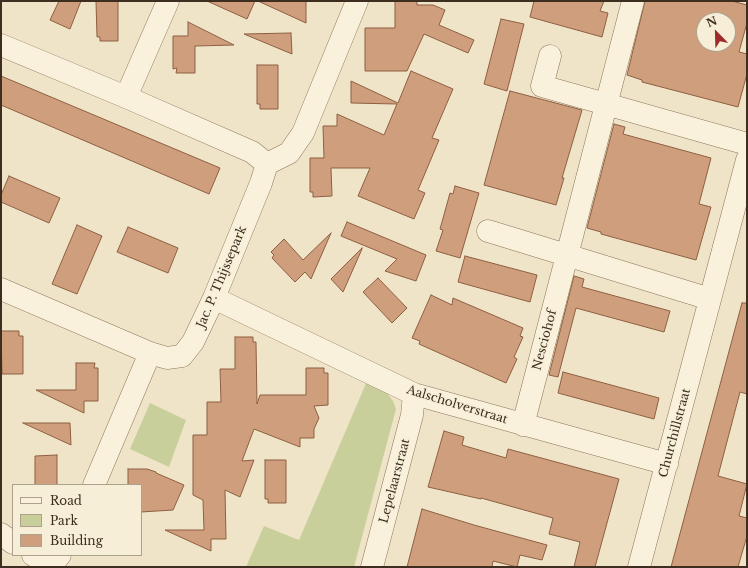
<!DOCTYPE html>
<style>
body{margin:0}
#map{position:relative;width:748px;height:568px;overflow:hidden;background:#f0e4c8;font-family:"Libre Baskerville",serif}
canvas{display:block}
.frame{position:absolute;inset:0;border:2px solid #3d2e20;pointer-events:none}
.legend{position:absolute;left:12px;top:484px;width:130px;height:72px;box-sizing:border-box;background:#f7eed8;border:1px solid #ada18e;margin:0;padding:5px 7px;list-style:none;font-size:12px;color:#3d2e20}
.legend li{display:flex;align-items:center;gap:8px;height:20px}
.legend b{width:20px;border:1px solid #ada18e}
.north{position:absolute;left:696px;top:12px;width:40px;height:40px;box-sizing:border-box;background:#f7eed8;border:1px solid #ada18e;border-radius:50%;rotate:337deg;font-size:11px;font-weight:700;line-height:16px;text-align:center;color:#3d2e20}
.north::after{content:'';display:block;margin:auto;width:14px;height:18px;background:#9e2a2b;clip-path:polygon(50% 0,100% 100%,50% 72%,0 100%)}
</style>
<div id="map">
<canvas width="748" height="568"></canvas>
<div class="frame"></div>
<ul class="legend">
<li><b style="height:5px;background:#faf1dc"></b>Road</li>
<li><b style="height:11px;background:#c9cf9b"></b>Park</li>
<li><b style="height:11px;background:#cf9f7d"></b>Building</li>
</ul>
<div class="north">N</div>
</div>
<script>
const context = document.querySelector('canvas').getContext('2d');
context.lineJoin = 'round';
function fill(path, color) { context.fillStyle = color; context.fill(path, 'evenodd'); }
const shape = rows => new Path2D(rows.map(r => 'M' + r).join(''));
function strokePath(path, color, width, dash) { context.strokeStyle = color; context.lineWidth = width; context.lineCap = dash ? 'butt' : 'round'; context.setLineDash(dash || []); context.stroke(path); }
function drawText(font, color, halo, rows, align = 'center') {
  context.font = font + ' "Libre Baskerville",serif'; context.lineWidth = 3; context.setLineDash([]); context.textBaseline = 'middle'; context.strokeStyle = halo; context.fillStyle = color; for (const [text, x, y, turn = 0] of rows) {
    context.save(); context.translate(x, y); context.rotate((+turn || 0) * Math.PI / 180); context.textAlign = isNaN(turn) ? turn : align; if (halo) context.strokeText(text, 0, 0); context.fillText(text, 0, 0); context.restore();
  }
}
fill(shape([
 [367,381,387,393,393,401,396,409,354,567,246,567,264,526,299,540],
 [150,403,186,420,169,467,130,449]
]), '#c9cf9b');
const building = shape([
 [59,1,81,1,70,29,50,20,59,1],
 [96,1,118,1,118,41,100,41,100,37,97,37,96,1],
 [207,1,255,1,247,19,207,1],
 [258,1,306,1,306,23,258,1],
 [395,1,417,1,417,5,433,5,445,10,439,25,474,40,468,53,424,34,407,71,365,71,365,28,395,28,395,1],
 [534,1,604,1,600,11,608,13,602,37,530,17,534,1],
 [645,1,732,1,747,5,747,23,739,52,747,54,747,74,738,107,642,82,642,80,627,75,645,1],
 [704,20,728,20,728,44,704,44,704,20],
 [501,19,524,24,507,91,484,84,501,19],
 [188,22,234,45,195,46,195,73,176,73,177,68,173,69,173,36,188,36,188,22],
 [291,33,292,54,244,34,291,33],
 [257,65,278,65,278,109,260,109,260,104,257,104,257,65],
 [411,71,453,89,432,138,439,140,418,190,425,193,414,219,358,196,370,168,331,168,332,196,313,197,313,192,310,192,310,158,324,158,323,126,337,126,337,114,384,135,397,104,351,103,351,81,398,103,411,71],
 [1,76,220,168,209,194,1,105,1,76],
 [510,91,582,110,562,178,564,178,556,205,484,185,510,91],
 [614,124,625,127,623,134,711,158,699,204,711,207,696,260,601,234,601,232,587,228,614,124],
 [9,176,60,198,49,223,1,202,1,195,9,176],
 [455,186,479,193,460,258,436,251,443,230,440,229,442,222,450,193,453,194,455,186],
 [347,222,426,255,416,281,385,271,397,259,341,236,347,222],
 [77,225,102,236,77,294,52,284,77,225],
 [128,227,178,248,168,273,117,252,128,227],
 [331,233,311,279,305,272,295,282,272,258,274,255,271,252,284,239,303,260,331,233],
 [362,248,362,249,343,292,331,279,362,248],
 [465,256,537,275,530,302,458,282,465,256],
 [574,276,584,279,582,287,670,311,664,332,576,308,558,377,549,375,574,276],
 [378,278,407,308,392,323,363,292,378,278],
 [431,295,452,305,453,298,523,328,520,336,523,337,514,357,517,359,506,383,419,344,420,341,412,338,431,295],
 [742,303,747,303,747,394,740,392,718,476,747,484,739,516,747,518,747,536,738,567,671,567,742,303],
 [1,331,19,331,19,336,23,336,23,374,2,374,1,331],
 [235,337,253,337,253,342,256,342,257,404,260,395,306,395,306,368,324,368,324,373,328,373,328,405,314,406,319,418,314,429,314,438,300,438,300,447,254,429,242,461,254,460,240,497,225,490,226,539,211,539,211,551,165,530,204,530,203,500,193,495,193,435,207,435,207,402,221,402,220,369,235,369,235,337],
 [76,363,95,363,94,368,98,368,98,401,84,401,84,413,36,390,76,390,76,363],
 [563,372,659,398,654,419,558,393,563,372],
 [23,423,70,423,71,445,23,423],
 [444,431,464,437,462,445,506,458,508,449,619,479,595,567,574,567,580,542,549,534,553,518,481,498,481,499,428,487,444,431],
 [57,455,57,485,35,485,35,456,57,455],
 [265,460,286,460,286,503,268,503,268,499,265,499,265,460],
 [128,469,147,469,156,472,156,473,184,485,173,510,141,512,141,485,128,485,128,469],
 [422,509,474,525,547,545,542,560,520,555,517,567,493,561,492,567,407,567,422,509]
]);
fill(building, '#cf9f7d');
strokePath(building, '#8d5f41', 1);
const minor = shape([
 [1,45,126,97,252,152,267,164],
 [550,56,542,86,747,144],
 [126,97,168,1],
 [488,231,710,299],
 [1,289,150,353,167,358,182,356,193,342,214,298,261,183,267,164,289,153,303,133,357,1],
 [214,298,414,394,667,464],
 [523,425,633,1],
 [94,485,150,353],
 [1,534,13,543],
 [33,555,41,560,54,562,60,555],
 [372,567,412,415,414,394],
 [639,567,747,160]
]);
strokePath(minor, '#8d765c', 23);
strokePath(minor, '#faf1dc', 22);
drawText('12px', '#3d2e20', '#f7eed8', [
 ["Jac. P. Thijssepark",222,277,-67],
 ["Nesciohof",545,340,-75],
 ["Aalscholverstraat",457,405,17],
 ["Churchillstraat",675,433,-75],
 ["Lepelaarstraat",395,481,-75]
]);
</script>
